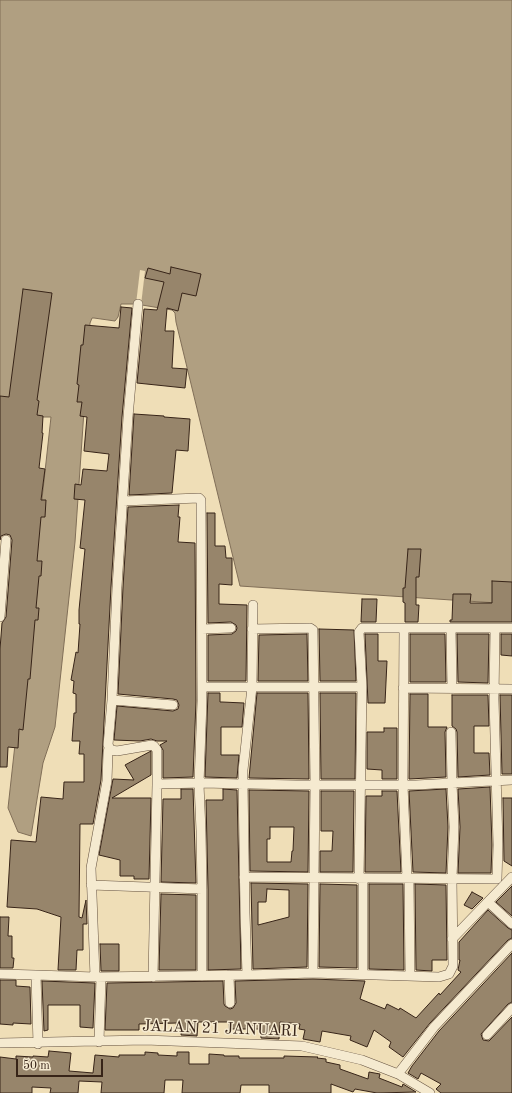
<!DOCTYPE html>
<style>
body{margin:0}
#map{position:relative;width:512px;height:1093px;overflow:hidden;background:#efdeb7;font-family:"Old Standard TT",serif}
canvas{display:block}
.scale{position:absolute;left:16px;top:1059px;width:87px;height:18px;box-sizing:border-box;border:2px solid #372418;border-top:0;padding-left:5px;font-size:12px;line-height:14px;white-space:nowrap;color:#372418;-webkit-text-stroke:3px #f5ead0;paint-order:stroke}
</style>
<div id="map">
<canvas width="512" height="1093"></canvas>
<div class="scale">50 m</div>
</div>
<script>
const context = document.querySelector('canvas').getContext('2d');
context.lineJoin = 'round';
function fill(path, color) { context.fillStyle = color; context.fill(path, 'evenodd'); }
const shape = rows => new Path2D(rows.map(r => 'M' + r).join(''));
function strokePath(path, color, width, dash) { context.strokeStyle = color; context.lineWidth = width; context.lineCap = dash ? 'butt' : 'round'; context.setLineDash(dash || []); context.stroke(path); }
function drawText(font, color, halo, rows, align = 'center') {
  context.font = font + ' "Old Standard TT",serif'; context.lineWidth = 3; context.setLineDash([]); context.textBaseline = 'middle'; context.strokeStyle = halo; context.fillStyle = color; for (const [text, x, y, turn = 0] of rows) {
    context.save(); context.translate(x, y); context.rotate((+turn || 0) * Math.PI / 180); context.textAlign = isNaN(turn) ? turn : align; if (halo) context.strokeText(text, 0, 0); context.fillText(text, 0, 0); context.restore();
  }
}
const water = shape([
 [0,0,512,0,512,604,240,586,176,322,175,313,172,310,136,304,121,304,118,317,115,321,94,318,92,318,90,323,75,542,55,727,43,763,31,836,18,832,8,808,51,417,0,417,0,0]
]);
fill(water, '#b09f81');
strokePath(water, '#806e57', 1);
fill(shape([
 [140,270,145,271,141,305,136,304]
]), '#efdeb7');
const building = shape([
 [171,267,201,274,196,296,182,293,178,311,167,308,165,331,174,331,172,368,187,369,185,388,137,383,144,309,157,310,164,282,145,278,148,268,170,274,171,267],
 [23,289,52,293,37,400,39,401,37,415,43,416,42,433,43,433,39,468,45,469,41,500,46,500,45,517,41,517,37,561,42,561,41,576,39,576,36,608,39,608,38,620,35,620,30,679,28,679,23,730,19,729,18,748,8,747,7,767,0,767,0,649,2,623,6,617,12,540,10,535,6,534,1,536,0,540,0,396,9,397,23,289],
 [121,307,132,308,122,417,111,587,101,780,93,824,80,824,79,917,82,918,86,900,87,924,83,924,83,950,77,950,76,970,58,970,61,917,37,909,7,907,11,840,36,842,41,797,63,799,64,782,84,782,84,754,79,754,80,741,72,741,74,713,76,713,76,694,73,693,74,681,71,680,76,652,78,653,80,624,79,624,79,610,85,549,80,548,85,500,74,499,75,484,81,485,83,469,107,471,109,454,84,451,87,417,80,416,82,402,77,402,79,385,77,384,81,345,83,345,85,325,119,328,121,307],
 [134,414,164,416,164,417,190,419,188,451,176,450,172,493,129,495,134,414],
 [179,505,178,517,180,517,178,542,195,543,196,701,193,777,163,778,163,750,160,745,167,741,157,741,151,739,140,741,114,740,117,706,173,711,178,709,179,705,177,700,173,699,118,694,123,587,128,507,179,505],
 [207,513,215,513,215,546,225,546,226,558,232,558,232,585,219,584,219,604,247,605,246,681,208,681,208,635,232,634,236,631,237,628,236,625,231,622,208,623,207,513],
 [408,549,421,549,419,577,416,577,416,605,419,605,418,622,405,622,405,603,403,602,403,588,405,588,408,549],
 [492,581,512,582,512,622,450,622,450,620,452,620,453,594,471,594,470,603,492,603,492,581],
 [362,599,377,599,376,622,361,622,362,599],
 [319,629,354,630,356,681,320,681,319,629],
 [307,634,308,681,258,681,259,635,307,634],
 [365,634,378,634,378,661,387,661,385,703,368,703,365,634],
 [410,634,445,634,446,682,410,682,410,634],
 [457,634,489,634,488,683,458,682,457,634],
 [501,634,512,634,512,656,501,655,501,634],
 [208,693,220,693,220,702,222,702,244,703,242,727,221,727,221,755,239,755,237,778,205,777,208,693],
 [257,693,308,693,309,779,249,778,257,693],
 [320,693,356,693,355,779,321,779,320,693],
 [410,694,428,694,428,727,447,727,445,732,446,777,409,779,410,694],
 [452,695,488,695,489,726,474,726,474,753,489,753,490,775,458,777,457,732,456,729,452,726,452,695],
 [500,695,512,695,512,774,502,774,500,695],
 [384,728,397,728,397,779,382,779,382,770,367,769,367,732,384,732,384,728],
 [151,751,151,775,112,798,151,798,149,879,134,879,134,876,120,876,120,860,99,855,113,779,134,780,125,765,151,751],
 [490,787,492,845,491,873,458,873,460,827,458,789,490,787],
 [181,789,193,789,196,883,161,882,163,799,181,799,181,789],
 [223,789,237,790,241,969,208,970,208,889,206,800,223,800,223,789],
 [446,789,448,827,446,873,413,872,409,791,446,789],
 [249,790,309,791,308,872,250,871,249,790],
 [270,827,294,827,293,851,292,851,291,862,267,862,267,839,270,839,270,827],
 [321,791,354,791,353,872,320,872,320,851,332,851,333,831,321,831,321,791],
 [382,791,397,791,401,872,365,872,366,796,382,796,382,791],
 [503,798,512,798,512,866,504,861,503,798],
 [251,883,308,884,307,967,253,969,251,883],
 [267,889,289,890,289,917,258,925,258,902,266,902,267,889],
 [320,884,357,885,357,968,319,967,320,884],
 [369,884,403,884,404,970,369,969,369,884],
 [415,884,446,885,447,960,432,960,432,971,416,970,415,884],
 [512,886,512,916,496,902,512,886],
 [472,892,483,898,472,909,464,905,472,892],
 [161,894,196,895,196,970,159,970,161,894],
 [488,910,508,928,512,930,512,938,508,940,430,1023,403,1057,389,1047,391,1042,374,1030,367,1047,350,1040,351,1036,322,1031,320,1042,303,1039,305,1030,299,1029,300,1024,280,1022,279,1039,261,1038,261,1029,229,1029,229,1022,198,1022,197,1036,181,1035,182,1025,176,1025,177,1023,139,1024,139,1030,105,1030,107,983,223,981,224,1004,225,1006,230,1009,233,1008,236,1003,235,981,313,979,365,981,360,999,385,1009,387,1004,399,1010,400,1008,416,1018,439,993,440,995,461,972,458,970,460,960,459,960,459,942,488,910],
 [0,917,9,917,8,936,12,936,12,958,14,958,13,968,0,968,0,917],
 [100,944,119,944,119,971,101,971,100,944],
 [512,953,512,1002,508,1004,481,1034,483,1040,489,1041,512,1017,512,1093,441,1093,436,1089,441,1084,421,1073,418,1079,408,1073,412,1066,439,1031,512,953],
 [0,980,16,980,16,986,30,987,31,1024,13,1023,13,1025,0,1024,0,980],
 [42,981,95,983,93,1028,80,1027,80,1005,48,1005,48,1030,44,1031,42,981],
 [49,1051,71,1053,69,1071,93,1073,95,1055,119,1057,119,1055,145,1055,145,1052,158,1053,158,1055,177,1056,177,1052,189,1052,189,1064,209,1064,209,1054,224,1055,224,1056,239,1056,239,1058,284,1058,284,1056,318,1057,317,1058,326,1059,326,1062,340,1065,340,1069,368,1079,369,1072,380,1074,379,1078,402,1087,403,1084,416,1092,377,1093,355,1089,353,1092,331,1084,331,1093,269,1093,269,1085,241,1085,240,1093,182,1093,183,1080,165,1080,164,1093,101,1093,102,1082,79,1081,78,1093,50,1093,51,1088,32,1087,32,1093,0,1093,0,1057,16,1059,16,1056,33,1057,33,1056,48,1057,49,1051]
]);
fill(building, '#97856b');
strokePath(building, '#372418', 1);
const minor = shape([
 [138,304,128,417,117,587,112,700,108,745,111,750,117,751,152,745,154,746,157,750,157,784,204,783,243,784,250,784,296,785,416,785,452,783,454,827,452,878,453,966,449,974,439,977,313,973,247,975,245,913,243,784,243,770,252,687,253,605],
 [0,617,6,540],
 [404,628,403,785,407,878],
 [451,628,452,689],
 [202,629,231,628],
 [252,629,310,628,313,630,315,784,313,973],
 [202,687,362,687,359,879],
 [362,687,359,632,362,628,512,628],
 [403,688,512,689],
 [112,700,173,705],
 [451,732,452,783,512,780],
 [244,877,497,879,498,845,494,699,495,628],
 [409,878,410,975],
 [363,879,363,975],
 [91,885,202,889,201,831,199,784,202,701,201,500,199,498,123,501],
 [202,889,202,976],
 [488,902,512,924],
 [452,939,512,877],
 [0,974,36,975],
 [229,975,230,1003],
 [95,977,247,975],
 [153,977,157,784],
 [487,1035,512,1008],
 [99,1042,101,977],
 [0,1043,145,1040,302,1046,362,1060,398,1074,430,1093],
 [38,1044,36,975,95,977,91,868,107,781,108,752,109,748],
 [398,1074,434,1027,512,944]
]);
strokePath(minor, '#655240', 10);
strokePath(minor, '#f5ead0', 9);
drawText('16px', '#372418', '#f5ead0', [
 ["JALAN 21 JANUARI",220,1029,2]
]);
</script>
